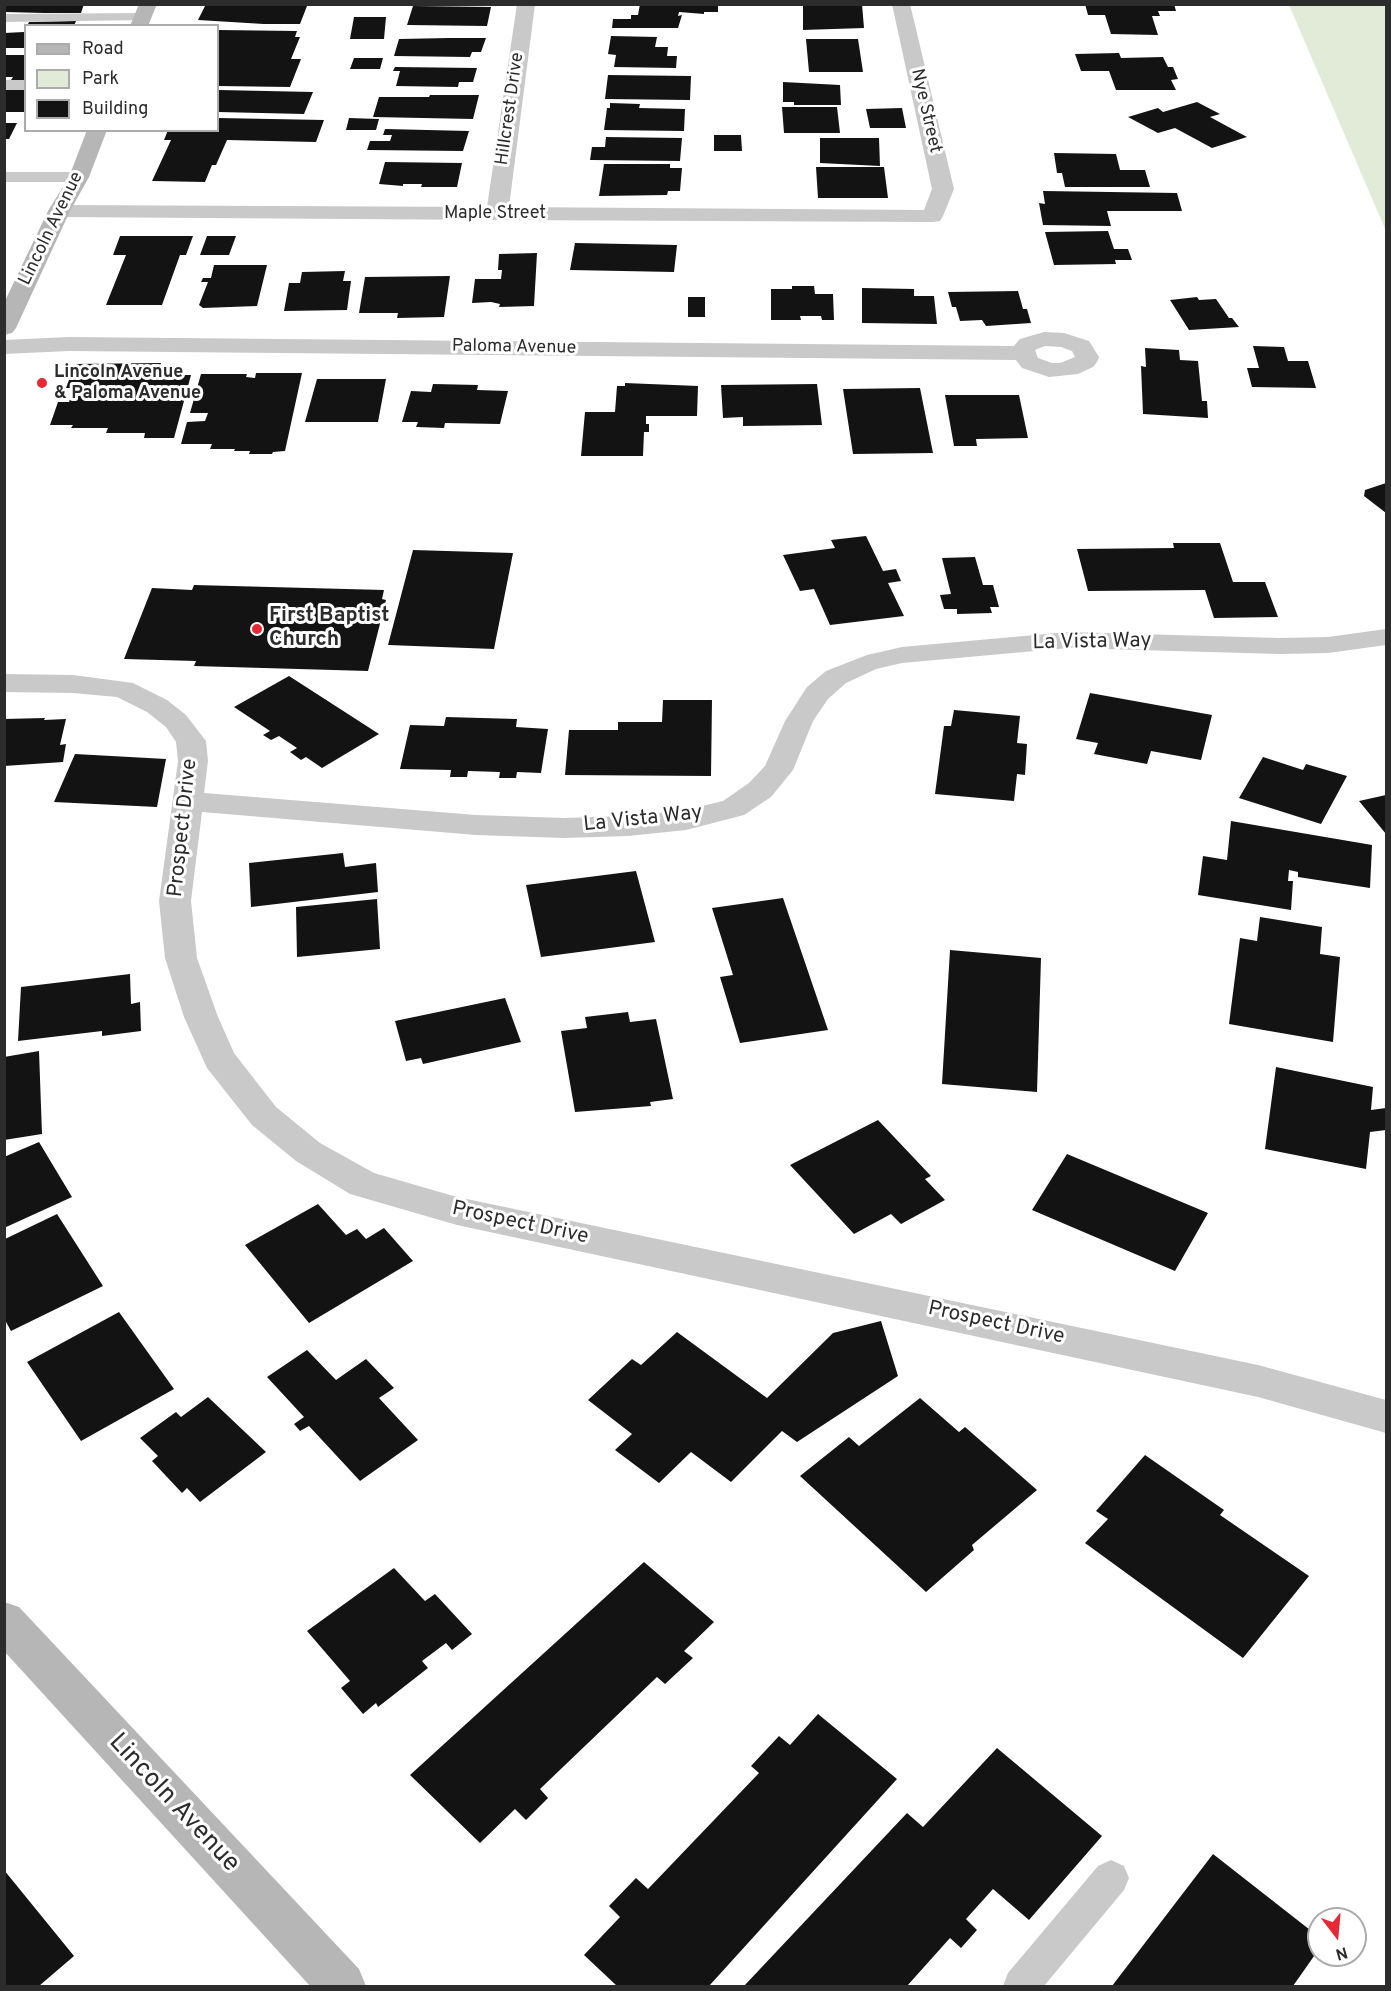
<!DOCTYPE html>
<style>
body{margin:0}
#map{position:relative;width:1391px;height:1991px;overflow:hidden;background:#fff;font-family:Overpass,sans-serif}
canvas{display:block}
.frame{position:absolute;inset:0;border:6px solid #2c2c2c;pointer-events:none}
.legend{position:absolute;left:24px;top:24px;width:195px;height:108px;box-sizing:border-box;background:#fff;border:2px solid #ababab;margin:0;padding:8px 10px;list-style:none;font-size:18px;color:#2c2c2c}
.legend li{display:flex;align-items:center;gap:12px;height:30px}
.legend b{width:30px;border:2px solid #ababab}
.north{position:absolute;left:1307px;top:1907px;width:60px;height:60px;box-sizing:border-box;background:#fff;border:2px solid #ababab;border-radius:50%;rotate:164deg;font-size:16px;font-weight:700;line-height:24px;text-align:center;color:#2c2c2c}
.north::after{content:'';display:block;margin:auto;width:21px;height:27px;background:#e92733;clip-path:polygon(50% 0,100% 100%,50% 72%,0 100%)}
</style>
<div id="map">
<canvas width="1391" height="1991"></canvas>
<div class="frame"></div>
<ul class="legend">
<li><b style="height:8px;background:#b6b6b6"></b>Road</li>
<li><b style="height:16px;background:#e2ead8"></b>Park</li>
<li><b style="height:16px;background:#131313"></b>Building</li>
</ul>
<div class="north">N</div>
</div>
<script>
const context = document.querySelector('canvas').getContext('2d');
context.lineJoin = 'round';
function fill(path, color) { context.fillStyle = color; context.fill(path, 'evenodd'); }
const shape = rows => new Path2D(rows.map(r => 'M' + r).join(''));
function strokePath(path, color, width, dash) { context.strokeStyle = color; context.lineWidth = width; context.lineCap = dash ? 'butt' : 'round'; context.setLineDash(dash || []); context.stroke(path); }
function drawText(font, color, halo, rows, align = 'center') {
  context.font = font + ' Overpass,sans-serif'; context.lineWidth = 6; context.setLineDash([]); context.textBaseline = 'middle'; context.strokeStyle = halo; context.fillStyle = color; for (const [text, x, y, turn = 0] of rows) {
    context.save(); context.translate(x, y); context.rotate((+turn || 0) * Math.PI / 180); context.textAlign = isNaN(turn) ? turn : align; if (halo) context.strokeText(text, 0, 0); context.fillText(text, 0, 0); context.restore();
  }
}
fill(shape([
 [1289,5,1386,5,1386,231]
]), '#e2ead8');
fill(shape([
 [5,4,84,4,81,13,44,13,5,12],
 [206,4,283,5,307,6,300,24,264,24,198,20],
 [640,4,718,4,718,12,704,12,704,14,679,12,678,16,682,15,678,28,612,28,613,19,631,19,631,15,638,15],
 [803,4,862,4,864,28,803,30],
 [1085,4,1174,4,1176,11,1158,11,1160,16,1152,16,1158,35,1111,34,1105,15,1088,15],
 [413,6,491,7,487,26,407,25],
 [354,17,386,17,384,39,350,39],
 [76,21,74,26,27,26,29,22],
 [26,29,26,48,4,48,4,33,24,32],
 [218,30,297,31,295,37,300,37,291,59,301,59,290,87,218,86],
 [611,36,657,37,655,47,668,47,667,56,677,56,676,68,614,67,616,55,608,54],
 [449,38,486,38,481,52,472,52,470,57,394,56,399,39],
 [806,39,858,39,863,72,809,72],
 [1119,53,1121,58,1163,57,1168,67,1173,67,1178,79,1171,80,1176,90,1116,90,1109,71,1081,71,1075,54],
 [4,55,26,55,26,80,11,80,13,77,4,77],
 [354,58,383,58,380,69,350,69],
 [395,67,477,68,473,82,459,82,458,87,396,86,400,71,393,71],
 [608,75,691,76,690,100,605,99],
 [783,82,840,85,841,105,794,105,794,102,783,102],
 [4,89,26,89,26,112,4,112],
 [219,90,313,92,304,114,218,112],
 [430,95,479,95,473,119,373,117,379,97,429,97],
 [1197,102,1220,114,1210,117,1247,137,1212,148,1175,128,1158,133,1128,117,1158,108,1163,112],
 [610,103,640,104,639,108,685,109,684,131,604,130,607,108,610,108],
 [782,107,837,107,840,133,784,133],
 [902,108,906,128,870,128,866,109],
 [218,118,324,120,316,142,227,140,216,165,212,165,205,182,152,181,171,140,164,140,168,130,218,130],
 [349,118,379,119,376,130,346,130],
 [4,123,17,123,9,139,6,139,4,143],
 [385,129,469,131,463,151,367,150,370,141,390,141,392,135,383,135],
 [714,135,741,135,742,151,714,151],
 [606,137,682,138,680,161,590,160,592,147,605,147],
 [820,138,879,138,880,166,820,163],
 [1054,153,1116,154,1120,170,1145,170,1150,187,1065,187,1062,173,1057,173],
 [385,162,462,163,457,187,421,187,422,184,403,184,403,186,379,184],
 [604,164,670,164,670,168,682,168,680,191,668,191,667,195,599,196],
 [816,167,884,167,888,198,818,198],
 [1043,191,1177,193,1182,211,1107,211,1111,226,1043,225,1039,203,1045,204],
 [1108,231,1114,249,1128,249,1132,260,1115,260,1116,264,1054,265,1045,232],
 [120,236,193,236,186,255,180,255,162,305,106,305,126,255,113,255],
 [207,236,236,236,229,255,200,255],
 [575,243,677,245,674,272,570,270],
 [537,253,534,306,499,307,500,304,491,302,472,303,475,279,501,279,502,270,498,270,499,254],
 [214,265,267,265,257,306,203,308,199,305,208,282,201,282,203,278,211,278],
 [345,271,343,281,351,281,347,310,284,311,289,283,300,283,302,272],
 [450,276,444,317,397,318,398,313,359,313,365,277],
 [792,286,814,286,815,294,833,294,834,320,822,320,821,316,800,316,801,320,771,320,771,289,792,289],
 [862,288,914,289,914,296,934,296,937,324,862,323],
 [1018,291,1023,309,1027,309,1031,323,986,326,982,320,960,321,956,307,952,307,948,292],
 [688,297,705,297,705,317,688,317],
 [1197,297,1199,300,1216,299,1229,318,1232,318,1239,327,1189,330,1170,300],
 [1253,346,1284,347,1288,361,1308,361,1316,388,1252,387,1247,368,1259,368],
 [1145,348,1179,350,1180,360,1198,361,1202,401,1207,401,1208,418,1143,414,1141,366,1146,367],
 [161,363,157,375,191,375,174,438,144,438,145,433,106,433,108,428,71,428,73,425,50,425,58,402,69,402,74,388,66,388,75,364],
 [256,373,302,373,285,451,273,452,272,454,249,454,250,451,234,451,235,449,210,449,212,444,181,444,187,422,205,421,208,413,190,413,201,374,247,374,246,377,255,378],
 [317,379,386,379,378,422,305,422],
 [625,383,698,386,697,416,646,416,646,424,649,424,649,432,644,432,643,456,581,456,585,412,615,412,617,386,625,386],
 [433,384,478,385,477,390,508,391,500,424,445,423,444,428,416,427,418,422,402,422,411,391,431,392],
 [817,384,822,425,743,426,743,417,723,418,721,385],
 [920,388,933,453,853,454,843,389],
 [945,395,1019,395,1028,438,976,439,977,446,954,446],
 [1386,483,1386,513,1364,496,1365,490],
 [866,536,883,571,896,569,901,581,888,583,904,616,830,625,814,589,800,591,783,555,835,548,831,540],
 [1173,543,1220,543,1233,582,1265,582,1278,617,1214,618,1205,590,1088,591,1077,549,1174,548],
 [413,550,513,553,494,649,388,645],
 [975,557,983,585,993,585,999,607,990,607,992,613,957,614,957,609,944,609,940,595,951,594,942,558],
 [194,585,384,590,382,599,386,600,368,671,194,666,196,661,124,659,152,588,192,590],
 [289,676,379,734,322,768,306,757,301,760,290,752,297,748,279,736,271,740,263,735,270,731,234,707],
 [1090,693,1212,715,1201,760,1151,751,1147,764,1094,754,1098,743,1076,739],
 [663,700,712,700,711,776,565,775,569,730,618,730,618,722,662,722],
 [954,710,1020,716,1017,743,1027,744,1025,775,1017,774,1014,801,935,794,944,726,951,726],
 [446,717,517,719,516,727,548,729,541,773,517,772,516,778,499,778,500,772,468,771,467,777,450,777,451,770,400,769,410,725,444,726],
 [45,718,44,720,66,719,60,745,66,744,63,762,4,766,4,719],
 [75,754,166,759,157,807,54,802],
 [1263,757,1303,770,1306,764,1347,776,1321,824,1239,798],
 [1386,795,1386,834,1359,801],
 [1231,821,1372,845,1370,888,1298,877,1298,872,1289,870,1288,881,1293,881,1291,910,1198,895,1203,856,1227,860],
 [343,853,345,867,376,863,378,892,251,907,249,863],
 [636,871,655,942,541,957,526,885],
 [783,898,828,1030,740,1043,720,977,733,975,712,908],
 [377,899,380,949,297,957,296,907],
 [1260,917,1322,927,1320,954,1340,957,1333,1042,1229,1024,1240,938,1257,941],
 [950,950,1041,958,1037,1092,942,1084],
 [130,974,131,1004,140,1002,141,1031,102,1036,102,1031,18,1041,21,987],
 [505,998,521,1042,423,1064,421,1058,406,1061,395,1021],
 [628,1012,630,1022,656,1019,673,1099,650,1102,651,1106,575,1112,561,1031,587,1028,585,1017],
 [39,1051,42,1134,4,1140,4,1057],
 [1276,1067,1373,1087,1371,1110,1386,1108,1386,1130,1370,1132,1366,1169,1265,1149],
 [878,1120,931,1176,925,1179,945,1200,901,1224,891,1214,854,1234,790,1165],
 [39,1142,72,1197,4,1228,4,1157],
 [1067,1154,1208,1213,1175,1271,1032,1210],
 [318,1204,346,1235,357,1229,366,1239,384,1228,413,1261,309,1323,245,1245],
 [57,1214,103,1286,11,1331,5,1320,5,1239],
 [119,1312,174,1389,81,1441,27,1362],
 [881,1321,898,1376,797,1442,782,1431,731,1482,691,1452,659,1483,615,1450,632,1434,588,1400,632,1359,641,1365,677,1332,767,1398,833,1333],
 [307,1350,336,1380,366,1359,394,1388,379,1398,418,1440,360,1481,309,1426,300,1431,294,1424,304,1417,267,1377],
 [208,1397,266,1452,200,1502,187,1488,182,1493,152,1461,158,1456,140,1438,176,1412,181,1417],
 [920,1398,959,1432,965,1427,1037,1490,972,1545,974,1550,926,1592,800,1476,849,1437,859,1446],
 [1145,1455,1224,1510,1220,1515,1309,1576,1243,1658,1085,1543,1108,1519,1096,1511],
 [644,1562,714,1622,684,1651,693,1658,665,1684,657,1677,540,1789,548,1798,526,1820,515,1809,480,1843,410,1775],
 [394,1568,425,1601,435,1594,472,1634,452,1650,446,1643,422,1661,428,1668,378,1707,376,1703,363,1714,341,1688,350,1681,307,1631],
 [818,1714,897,1779,709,1986,617,1986,584,1955,620,1917,609,1906,636,1878,648,1889,759,1773,751,1766,779,1736,790,1745],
 [997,1748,1102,1836,1029,1920,993,1889,966,1919,977,1930,961,1948,950,1938,907,1986,744,1986,907,1813,923,1827],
 [1213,1854,1319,1937,1319,1949,1293,1986,1112,1986],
 [4,1870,74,1956,39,1986,4,1986]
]), '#131313');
fill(shape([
 [143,13,150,17,148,20,4,22,4,14,143,13],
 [4,80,26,80,26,90,4,90,4,80],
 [4,172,79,172,87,177,79,182,4,182,4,172],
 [1111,1860,1124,1866,1129,1878,1124,1890,1044,1986,1003,1986,1008,1973,1098,1866,1111,1860]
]), '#c9c9c9');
fill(shape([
 [517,4,535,4,509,207,924,210,932,189,892,4,910,4,954,189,943,216,940,221,932,222,497,220,59,217,51,216,48,211,51,206,59,205,487,207,517,4],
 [1044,332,1064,333,1089,341,1099,357,1097,362,1093,367,1078,374,1049,377,1022,368,1016,360,69,351,4,354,4,340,69,337,1014,346,1020,339,1044,332],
 [1045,346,1061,347,1072,351,1075,357,1060,363,1052,363,1038,358,1035,350,1045,346],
 [1386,629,1386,645,1328,653,1279,654,1068,648,902,663,876,669,846,683,828,699,813,721,793,770,771,797,744,815,686,830,628,836,564,838,476,835,202,812,191,901,197,958,218,1017,234,1053,276,1107,320,1143,374,1173,457,1197,1258,1365,1386,1400,1386,1433,1258,1397,457,1225,350,1194,296,1161,252,1125,207,1068,184,1017,165,958,159,901,178,761,176,742,166,727,147,712,117,697,73,693,4,692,4,674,73,675,133,683,167,700,186,715,206,741,208,761,204,793,476,815,564,818,628,816,686,810,723,801,749,783,765,766,785,721,807,687,826,671,867,655,902,647,1068,632,1279,638,1328,637,1386,629]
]), '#c9c9c9');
fill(shape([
 [139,4,157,4,148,26,130,26,139,4],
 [87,130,107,130,89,177,70,211,16,328,12,333,4,335,4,303,48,211,69,177,87,130],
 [4,1602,19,1607,359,1969,366,1986,310,1986,4,1651,4,1602]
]), '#b6b6b6');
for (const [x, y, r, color] of [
 [42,383,6,"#e92733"],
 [257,629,6,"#e92733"]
]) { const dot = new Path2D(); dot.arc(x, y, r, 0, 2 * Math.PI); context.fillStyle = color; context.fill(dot); strokePath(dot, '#fff', 2); }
drawText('18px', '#2c2c2c', '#fff', [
 ["Hillcrest Drive",511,109,-82],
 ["Nye Street",925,111,77],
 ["Maple Street",495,214],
 ["Lincoln Avenue",52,229,-64],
 ["Paloma Avenue",514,348,1]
]);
drawText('bold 18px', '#2c2c2c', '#fff', [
 ["Lincoln Avenue",54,373],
 ["& Paloma Avenue",54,394]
], 'left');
drawText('bold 21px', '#2c2c2c', '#fff', [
 ["First Baptist",269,617],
 ["Church",269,641]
], 'left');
drawText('21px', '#2c2c2c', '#fff', [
 ["La Vista Way",1092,643,-1],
 ["La Vista Way",643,820,-6],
 ["Prospect Drive",184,828,-84],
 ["Prospect Drive",520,1224,12],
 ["Prospect Drive",996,1324,12]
]);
drawText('26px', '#2c2c2c', '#fff', [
 ["Lincoln Avenue",173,1804,47]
]);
</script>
